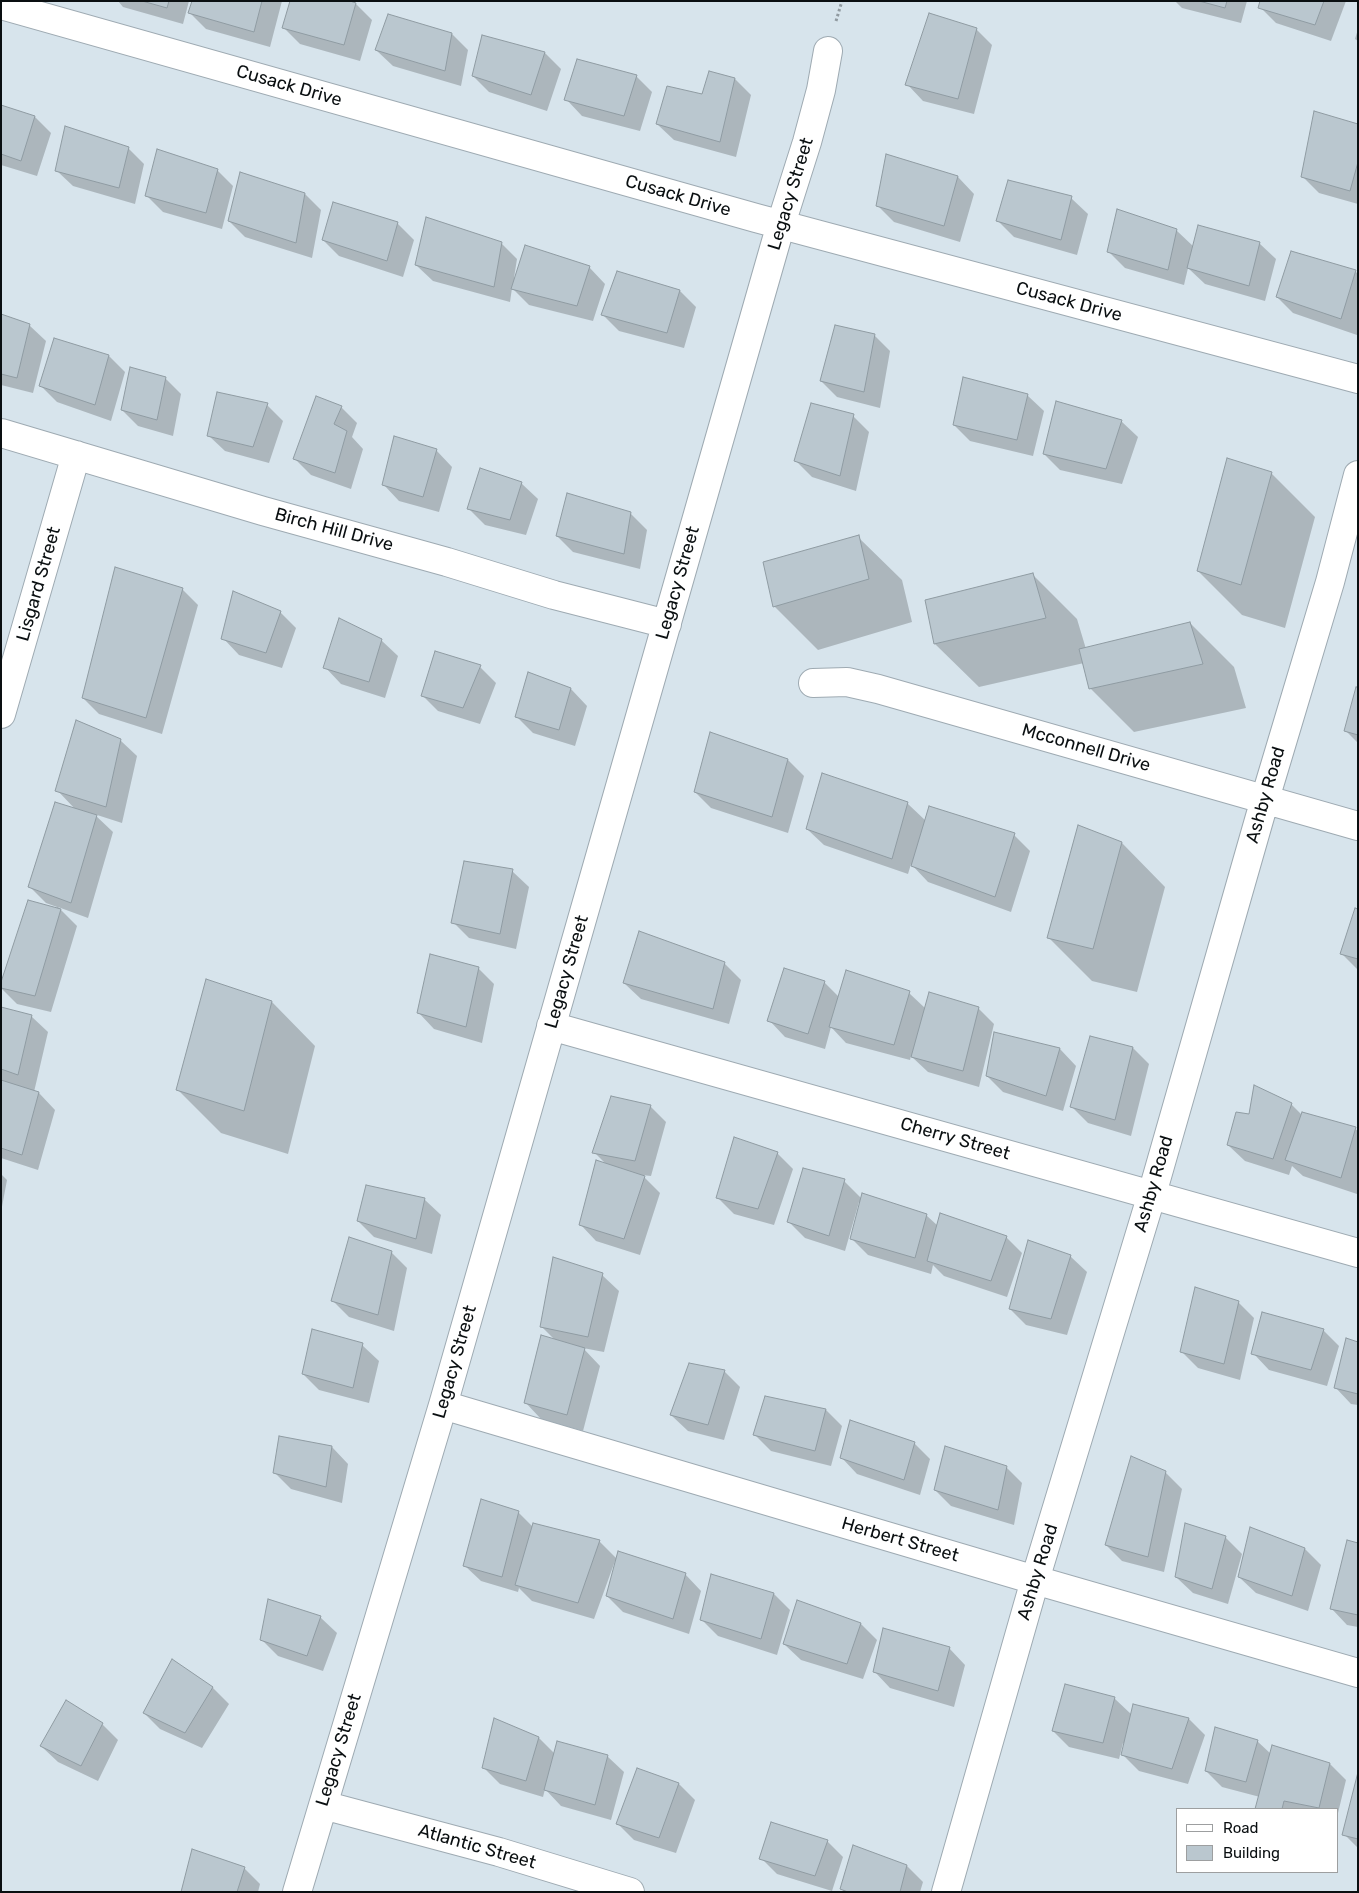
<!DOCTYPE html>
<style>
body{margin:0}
#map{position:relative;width:1359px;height:1893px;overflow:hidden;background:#d7e4ec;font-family:Rubik,sans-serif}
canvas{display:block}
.frame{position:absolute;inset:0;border:2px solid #0a0f11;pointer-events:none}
.legend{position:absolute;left:1176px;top:1808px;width:162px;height:65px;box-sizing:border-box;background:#fff;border:1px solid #9d9fa0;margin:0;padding:6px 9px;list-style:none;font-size:15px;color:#0a0f11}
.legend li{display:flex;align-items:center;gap:10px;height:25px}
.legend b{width:25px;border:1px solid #9d9fa0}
</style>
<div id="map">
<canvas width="1359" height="1893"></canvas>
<div class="frame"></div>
<ul class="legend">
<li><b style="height:6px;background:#fff"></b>Road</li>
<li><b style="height:14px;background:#bac7cf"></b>Building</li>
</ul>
</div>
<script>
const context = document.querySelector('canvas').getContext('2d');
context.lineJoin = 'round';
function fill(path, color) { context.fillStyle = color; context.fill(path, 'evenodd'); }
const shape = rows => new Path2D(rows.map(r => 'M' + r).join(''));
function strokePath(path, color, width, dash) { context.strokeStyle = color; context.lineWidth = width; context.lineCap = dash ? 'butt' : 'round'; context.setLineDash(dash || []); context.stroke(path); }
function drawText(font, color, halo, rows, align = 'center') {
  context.font = font + ' Rubik,sans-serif'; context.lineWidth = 4; context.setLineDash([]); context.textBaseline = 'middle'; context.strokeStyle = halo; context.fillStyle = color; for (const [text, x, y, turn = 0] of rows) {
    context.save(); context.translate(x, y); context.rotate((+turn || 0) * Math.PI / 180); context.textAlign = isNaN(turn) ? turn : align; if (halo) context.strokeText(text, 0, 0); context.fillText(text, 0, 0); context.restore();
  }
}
fill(shape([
 [118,1,189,1,183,24,123,7],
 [193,1,282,1,270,47,206,29,190,13],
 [1175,1,1247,1,1241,23,1182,8],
 [1261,1,1346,1,1331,41,1276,23,1260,7],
 [356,4,372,20,360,61,300,44,284,28],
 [976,29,992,45,974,114,923,101,907,84],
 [1358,29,1358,41,1355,39],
 [452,34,468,50,461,86,393,66,376,50],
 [483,37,545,53,561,69,547,111,489,92,473,76],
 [636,76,652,92,640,131,582,116,566,99],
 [735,79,751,95,736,157,674,140,657,124,703,95],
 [1,107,35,117,51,133,37,176,1,165],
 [1358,125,1358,204,1319,193,1303,177],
 [128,148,144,164,135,204,73,186,56,170],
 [217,170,233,186,222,229,163,212,147,196],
 [958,177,974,194,960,242,894,222,878,206],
 [305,194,321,210,312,258,245,237,229,221],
 [1071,198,1088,214,1077,255,1014,237,998,221],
 [397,223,414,240,403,277,339,256,323,240],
 [1176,230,1194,247,1259,243,1276,259,1265,301,1205,284,1188,268,1184,285,1125,268,1109,252],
 [501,243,517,259,514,278,589,267,605,284,593,321,529,305,512,288,510,302,433,281,416,265],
 [1355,271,1358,274,1357,335,1293,313,1277,297],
 [680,291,696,307,684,348,619,331,603,315],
 [1,316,29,325,46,341,33,393,1,385],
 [874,335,890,351,880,408,837,397,821,381],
 [109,356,125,372,111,421,57,402,41,386],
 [165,378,181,394,173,436,138,426,122,410],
 [1027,395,1044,411,1033,456,970,441,954,425],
 [267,405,283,421,269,463,225,451,208,435],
 [341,407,357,423,352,437,363,449,351,489,311,475,295,459],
 [853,416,869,432,856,491,812,477,796,461],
 [1121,421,1138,437,1122,484,1060,470,1044,454],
 [436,450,452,467,439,512,399,501,383,484],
 [1271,473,1315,517,1285,628,1242,615,1198,571],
 [521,483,538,499,526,535,485,525,469,509],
 [630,513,647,530,640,569,573,552,557,536],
 [858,537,902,580,912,622,818,650,774,606],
 [1033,575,1077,619,1086,649,1190,623,1234,667,1246,708,1134,732,1090,688,1084,663,979,687,935,644,927,601],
 [182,589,198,605,162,734,99,714,83,698],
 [280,612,296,628,282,668,239,655,223,638],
 [381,640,398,656,385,698,341,684,325,667],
 [480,667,496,683,480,724,438,711,422,695],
 [571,689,587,706,575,746,533,733,516,716],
 [1358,689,1358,743,1346,731],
 [710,733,788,760,804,776,788,833,711,808,695,792],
 [120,740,137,756,122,823,94,814,113,832,88,918,58,907,77,926,51,1012,17,1004,1,988,57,907,46,903,30,887,76,810,57,790],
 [823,775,908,804,926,821,1014,835,1030,851,1011,912,928,882,911,864,908,874,824,845,807,829],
 [1122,843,1165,887,1137,992,1092,981,1048,937],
 [512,871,529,887,516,949,469,938,453,922],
 [1358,910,1358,970,1341,953],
 [724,963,741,980,729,1024,641,999,624,983],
 [478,968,494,984,482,1043,434,1029,418,1012],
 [824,982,839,997,909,993,926,1009,978,1008,994,1024,979,1087,928,1072,911,1056,910,1060,846,1043,831,1027,825,1049,785,1037,769,1020],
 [272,1002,315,1046,288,1154,221,1133,177,1089],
 [1,1008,31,1016,48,1032,34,1092,39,1093,55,1110,38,1170,1,1158],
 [995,1033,1060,1049,1076,1066,1063,1111,1003,1092,987,1076],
 [1091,1037,1133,1048,1149,1064,1131,1136,1088,1123,1072,1107],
 [1291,1104,1302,1115,1355,1129,1358,1131,1357,1194,1303,1176,1292,1166,1289,1175,1245,1161,1228,1145,1250,1116],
 [650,1106,666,1122,651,1176,642,1175,660,1193,640,1255,596,1241,580,1224,606,1164,594,1152],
 [777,1153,793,1169,774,1225,734,1214,718,1198],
 [1,1174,7,1180,1,1212],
 [844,1181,862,1199,926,1215,938,1226,1006,1237,1022,1253,1007,1297,944,1276,933,1265,931,1274,868,1255,852,1239,861,1202,859,1202,845,1251,805,1238,789,1222],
 [424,1199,441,1215,432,1254,374,1237,358,1221],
 [391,1252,407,1268,394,1331,349,1317,333,1301],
 [1070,1256,1087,1272,1067,1335,1026,1325,1010,1309],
 [602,1275,619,1291,604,1352,583,1348,600,1366,583,1431,541,1419,525,1402,556,1341,542,1327],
 [1238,1302,1254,1318,1240,1380,1198,1368,1182,1352],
 [1323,1330,1339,1346,1327,1386,1269,1370,1253,1353],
 [1358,1343,1358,1405,1351,1404,1335,1387],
 [362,1345,379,1361,369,1403,319,1390,303,1374],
 [724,1371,740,1387,724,1440,688,1431,671,1415],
 [766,1397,826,1410,842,1426,831,1466,771,1451,755,1435],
 [914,1443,930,1459,920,1495,857,1474,841,1457],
 [332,1447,348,1464,342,1503,291,1489,275,1473],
 [1006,1467,1022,1483,1014,1525,951,1506,935,1490],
 [1165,1472,1182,1489,1164,1572,1122,1561,1106,1545],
 [518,1512,533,1527,534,1525,600,1542,617,1559,685,1574,701,1591,689,1634,623,1612,607,1596,617,1562,615,1561,594,1619,532,1601,519,1588,518,1592,481,1581,464,1565],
 [1225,1537,1242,1554,1228,1604,1193,1593,1176,1577],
 [1358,1544,1358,1627,1347,1625,1331,1608],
 [1305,1549,1321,1565,1308,1611,1256,1593,1239,1577],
 [774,1594,790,1610,777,1655,718,1636,702,1620],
 [320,1617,337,1633,323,1671,278,1656,262,1640],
 [861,1624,877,1640,863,1679,801,1660,784,1644],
 [949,1648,965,1665,954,1707,890,1688,874,1671],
 [172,1660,213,1688,229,1704,202,1748,160,1729,144,1713],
 [1114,1698,1132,1715,1134,1705,1189,1719,1205,1735,1188,1784,1139,1771,1123,1755,1125,1744,1123,1743,1119,1759,1069,1747,1053,1731],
 [495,1719,539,1738,555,1754,607,1756,624,1772,611,1820,561,1806,545,1789,543,1797,500,1784,484,1768],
 [102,1724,118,1740,98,1781,58,1762,41,1746],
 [1257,1741,1271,1754,1330,1764,1346,1780,1338,1813,1338,1809,1257,1809,1260,1797,1222,1787,1206,1771],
 [1358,1777,1358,1848,1344,1834],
 [679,1784,695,1800,676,1853,634,1840,618,1824],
 [827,1841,843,1857,832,1891,777,1874,761,1858],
 [907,1866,923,1882,920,1892,844,1892,842,1889],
 [244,1868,260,1884,258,1892,182,1892]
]), '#0003');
const building = shape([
 [142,1,169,1,167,8,142,1],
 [192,1,262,1,254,32,188,13,192,1],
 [290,1,350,1,356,3,344,45,282,28,290,1],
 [1199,1,1227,1,1225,8,1199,1],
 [1260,1,1324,1,1315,25,1258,8,1260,1],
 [929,13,977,28,958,99,905,85,929,13],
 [388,14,452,33,445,71,375,50,388,14],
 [482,35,545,52,531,95,472,76,482,35],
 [577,59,637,75,624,116,564,100,577,59],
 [709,71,735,78,720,142,656,124,667,86,702,94,709,71],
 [1,105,35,116,21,161,1,154,1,105],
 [1314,111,1358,124,1358,162,1350,191,1301,177,1314,111],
 [65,126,129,147,119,188,55,171,65,126],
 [157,149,218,169,206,213,145,196,157,149],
 [886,154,958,176,944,226,876,206,886,154],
 [240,172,305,193,296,243,228,221,240,172],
 [1008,180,1072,196,1061,240,996,221,1008,180],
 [333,202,398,222,387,261,322,240,333,202],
 [1117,209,1177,229,1168,270,1107,252,1117,209],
 [426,217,502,242,494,287,415,265,426,217],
 [1198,225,1260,242,1249,286,1187,268,1198,225],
 [525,245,590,266,577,306,511,289,525,245],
 [1291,251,1356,270,1341,319,1276,297,1291,251],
 [617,271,680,290,667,333,601,315,617,271],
 [1,314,30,324,17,378,1,374,1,314],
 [835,325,875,334,864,392,820,381,835,325],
 [54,338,109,355,95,405,39,386,54,338],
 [130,367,166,377,157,420,121,410,130,367],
 [963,377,1028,394,1017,440,953,425,963,377],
 [217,392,268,403,253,447,207,436,217,392],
 [316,396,342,406,334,424,347,431,335,473,293,459,316,396],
 [1056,401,1122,420,1106,469,1043,454,1056,401],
 [811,403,854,414,840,476,794,461,811,403],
 [394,436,437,449,423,497,382,485,394,436],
 [1227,458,1272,472,1241,585,1197,571,1227,458],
 [480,468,522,482,510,520,467,509,480,468],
 [567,493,631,512,624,554,556,536,567,493],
 [859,535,869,579,773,607,763,562,859,535],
 [115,567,183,588,146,718,82,698,115,567],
 [1033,573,1046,618,934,644,925,600,1033,573],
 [233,591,281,611,266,653,221,639,233,591],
 [339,618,382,639,369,682,323,668,339,618],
 [1190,622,1203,664,1089,689,1079,649,1190,622],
 [435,651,481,665,463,708,421,696,435,651],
 [528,672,571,688,559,730,515,717,528,672],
 [1356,687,1358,687,1358,735,1344,731,1356,687],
 [76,720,121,739,106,807,55,791,76,720],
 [710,732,788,759,772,817,694,792,710,732],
 [822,773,908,802,892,859,806,829,822,773],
 [55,802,97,815,71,903,28,887,55,802],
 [929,806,1015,833,995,897,911,866,929,806],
 [1078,825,1122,842,1093,949,1047,938,1078,825],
 [464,861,513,869,500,934,451,923,464,861],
 [28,900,61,909,35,996,1,988,1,982,28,900],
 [1355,908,1358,909,1358,959,1340,954,1355,908],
 [639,931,725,962,713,1009,623,983,639,931],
 [430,954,479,967,466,1027,417,1013,430,954],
 [784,968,825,981,808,1034,767,1021,784,968],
 [846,970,910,991,894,1045,829,1027,846,970],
 [206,979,272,1001,244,1111,176,1090,206,979],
 [929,992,979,1007,963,1071,911,1057,929,992],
 [1,1007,32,1015,18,1075,1,1069,1,1007],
 [994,1032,1060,1048,1046,1096,986,1076,994,1032],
 [1090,1036,1133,1047,1115,1120,1070,1107,1090,1036],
 [1,1080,39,1092,22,1155,1,1148,1,1080],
 [1254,1085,1292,1103,1273,1159,1227,1145,1236,1112,1249,1114,1254,1085],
 [611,1096,651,1105,635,1161,592,1153,611,1096],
 [1302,1112,1356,1127,1341,1178,1285,1160,1302,1112],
 [734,1137,778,1152,758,1209,716,1198,734,1137],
 [596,1160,645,1176,624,1239,579,1225,596,1160],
 [803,1168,845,1179,829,1236,787,1222,803,1168],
 [366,1185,425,1198,416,1239,357,1221,366,1185],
 [862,1193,927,1214,915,1258,850,1239,862,1193],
 [940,1213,1007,1236,991,1281,927,1261,940,1213],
 [349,1237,392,1251,378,1315,331,1301,349,1237],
 [1028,1240,1071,1255,1051,1319,1009,1309,1028,1240],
 [553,1257,603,1273,588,1337,540,1327,553,1257],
 [1195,1287,1239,1301,1224,1364,1180,1352,1195,1287],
 [1262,1312,1324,1329,1311,1370,1251,1354,1262,1312],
 [312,1329,363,1343,353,1388,302,1374,312,1329],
 [541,1335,585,1348,567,1415,524,1403,541,1335],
 [1346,1338,1358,1342,1358,1394,1334,1388,1346,1338],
 [689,1363,725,1370,708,1425,670,1415,689,1363],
 [765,1396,826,1409,815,1451,753,1435,765,1396],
 [850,1420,915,1442,904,1480,840,1458,850,1420],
 [279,1436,332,1446,326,1487,273,1473,279,1436],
 [945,1446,1007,1466,998,1510,934,1490,945,1446],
 [1131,1456,1166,1471,1148,1557,1105,1545,1131,1456],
 [481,1499,519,1511,502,1577,463,1566,481,1499],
 [533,1523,600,1540,578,1603,515,1585,533,1523],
 [1185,1523,1226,1536,1212,1589,1175,1577,1185,1523],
 [1250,1527,1305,1548,1292,1596,1238,1577,1250,1527],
 [1347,1540,1358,1543,1358,1615,1330,1609,1347,1540],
 [618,1551,686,1573,673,1619,606,1596,618,1551],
 [711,1574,774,1593,761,1639,700,1620,711,1574],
 [268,1599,321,1616,307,1656,260,1640,268,1599],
 [797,1600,861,1623,847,1664,783,1644,797,1600],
 [883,1628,950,1647,938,1691,873,1672,883,1628],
 [172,1659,213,1687,185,1733,143,1713,172,1659],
 [1065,1684,1115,1697,1103,1743,1052,1731,1065,1684],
 [66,1700,103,1723,81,1766,40,1746,66,1700],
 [1133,1704,1189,1718,1172,1769,1121,1755,1133,1704],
 [494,1718,539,1737,526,1781,482,1768,494,1718],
 [1215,1727,1258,1740,1246,1782,1205,1771,1215,1727],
 [557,1741,608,1755,595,1805,544,1790,557,1741],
 [1272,1745,1330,1763,1319,1808,1284,1801,1282,1809,1255,1809,1272,1745],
 [637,1768,679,1783,659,1838,616,1824,637,1768],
 [1358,1772,1358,1839,1342,1835,1358,1772],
 [771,1822,828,1840,815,1876,759,1859,771,1822],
 [853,1845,907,1865,900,1892,848,1892,840,1889,853,1845],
 [192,1849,245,1867,237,1892,181,1892,192,1849]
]);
fill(building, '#bac7cf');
strokePath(building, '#8f9ba2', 1);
const minor = shape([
 [1,5,756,218,1358,379],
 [1,433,263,511,447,562,554,595,667,624],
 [813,683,847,682,878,689,1358,826],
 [1,714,76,455],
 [551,1026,1358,1253],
 [443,1405,1035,1580,1358,1673],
 [323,1805,499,1852,630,1892],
 [297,1892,443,1405,781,224,807,142,821,90,828,51],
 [946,1892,1035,1580,1152,1194,1265,799,1330,582,1358,475]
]);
strokePath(minor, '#9eaab2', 30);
strokePath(shape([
 [836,21,842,1]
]), '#909aa0', 3, [2.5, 2.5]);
strokePath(minor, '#fff', 28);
drawText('18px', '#0a0f11', '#fff', [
 ["Cusack Drive",289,86,16],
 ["Legacy Street",791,194,-73],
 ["Cusack Drive",678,196,16],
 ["Cusack Drive",1069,302,15],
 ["Birch Hill Drive",334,530,15],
 ["Legacy Street",678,583,-74],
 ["Lisgard Street",39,584,-74],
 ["Mcconnell Drive",1086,748,16],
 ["Ashby Road",1266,795,-74],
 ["Legacy Street",567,972,-74],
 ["Cherry Street",955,1139,16],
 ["Ashby Road",1154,1184,-74],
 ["Legacy Street",455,1362,-74],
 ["Herbert Street",900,1540,16],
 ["Ashby Road",1038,1572,-73],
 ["Legacy Street",339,1750,-73],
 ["Atlantic Street",477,1847,16]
]);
</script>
